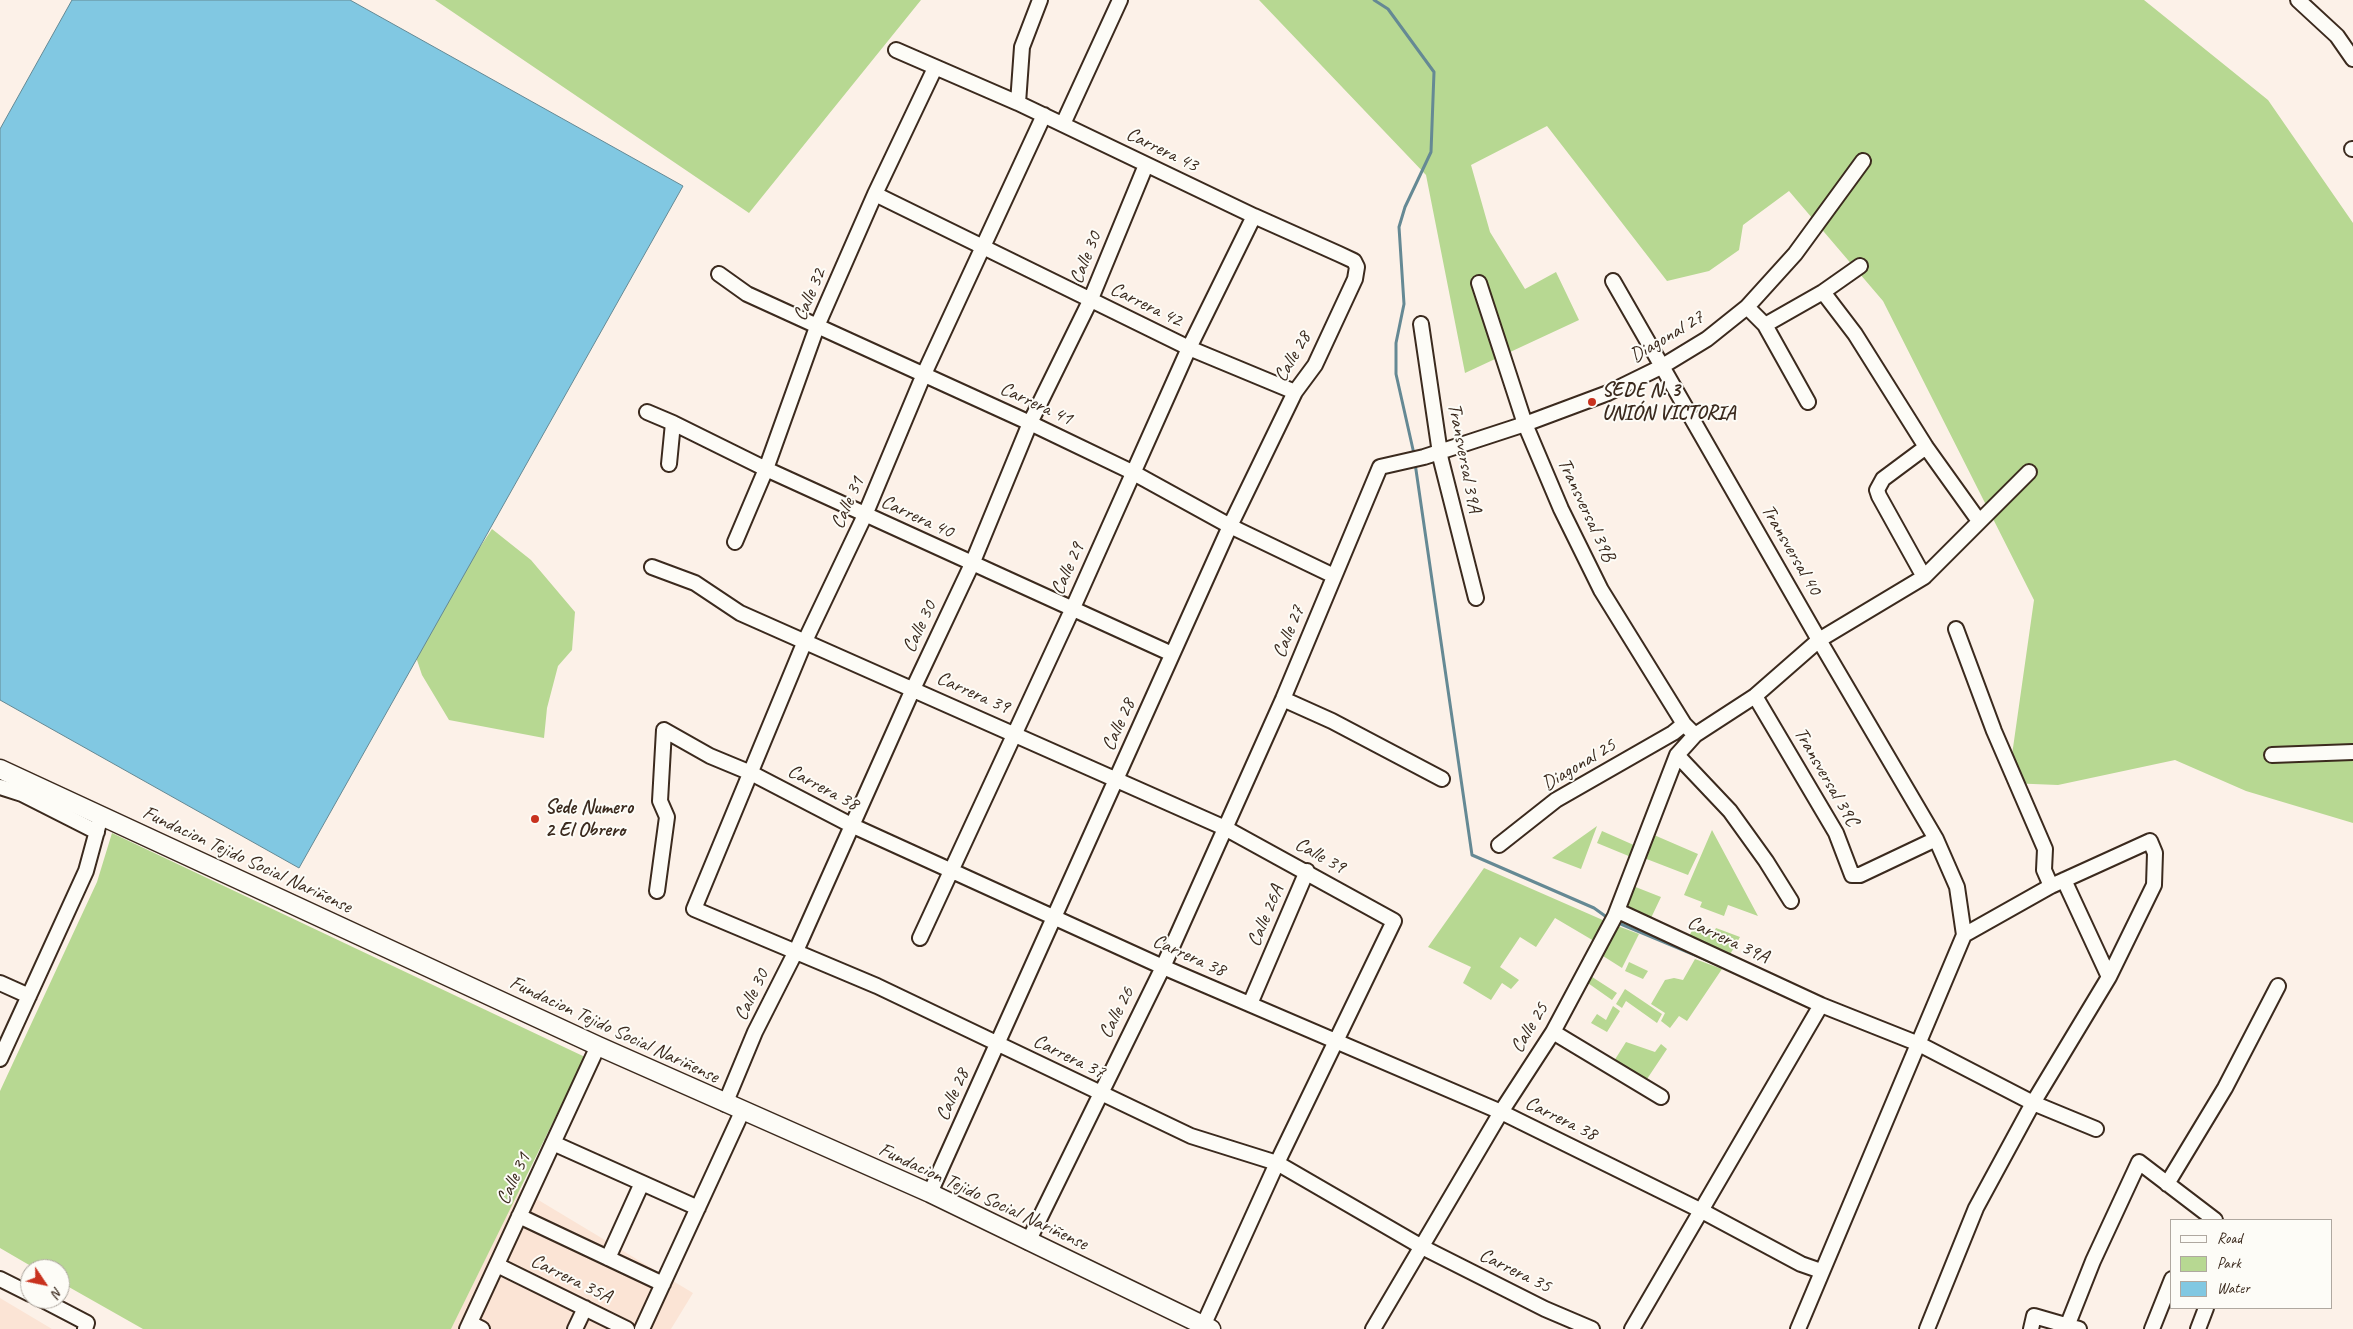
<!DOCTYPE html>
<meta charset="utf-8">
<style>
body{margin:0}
#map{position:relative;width:2353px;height:1329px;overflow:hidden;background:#fcf1e8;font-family:Caveat,sans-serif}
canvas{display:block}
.legend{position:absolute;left:2170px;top:1219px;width:162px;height:90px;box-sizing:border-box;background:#fdfcf7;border:1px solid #afa8a0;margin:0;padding:6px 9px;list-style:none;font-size:15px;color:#3b2a1e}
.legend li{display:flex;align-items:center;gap:10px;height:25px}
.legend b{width:25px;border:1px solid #afa8a0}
.north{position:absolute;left:20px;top:1259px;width:50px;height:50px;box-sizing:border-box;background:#fdfcf7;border:1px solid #afa8a0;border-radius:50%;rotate:124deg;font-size:14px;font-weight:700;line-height:20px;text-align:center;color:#3b2a1e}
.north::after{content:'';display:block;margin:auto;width:18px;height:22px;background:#c8321e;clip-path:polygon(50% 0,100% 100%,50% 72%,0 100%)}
</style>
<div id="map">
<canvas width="2353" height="1329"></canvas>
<ul class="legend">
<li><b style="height:6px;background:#fdfcf7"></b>Road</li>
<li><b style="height:14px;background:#b7d892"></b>Park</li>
<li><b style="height:14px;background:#81c8e2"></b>Water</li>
</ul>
<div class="north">N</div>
</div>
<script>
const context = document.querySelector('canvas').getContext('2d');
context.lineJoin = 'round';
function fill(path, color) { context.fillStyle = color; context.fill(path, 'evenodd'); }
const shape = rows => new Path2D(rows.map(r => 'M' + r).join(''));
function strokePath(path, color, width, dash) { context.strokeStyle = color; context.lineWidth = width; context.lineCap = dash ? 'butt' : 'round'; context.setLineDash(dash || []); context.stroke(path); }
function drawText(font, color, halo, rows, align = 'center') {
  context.font = font + ' Caveat,sans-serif'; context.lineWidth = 4; context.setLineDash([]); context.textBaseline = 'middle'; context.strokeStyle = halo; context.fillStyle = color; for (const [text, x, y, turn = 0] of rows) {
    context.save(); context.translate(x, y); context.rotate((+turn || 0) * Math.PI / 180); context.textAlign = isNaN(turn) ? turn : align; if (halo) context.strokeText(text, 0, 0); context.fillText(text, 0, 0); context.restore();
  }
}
fill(shape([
 [397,1115,693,1293,671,1329,269,1329],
 [0,1298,52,1329,0,1329]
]), '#fbe4d5');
fill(shape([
 [435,0,921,0,749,213],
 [1259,0,2144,0,2268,100,2353,223,2353,823,2246,791,2175,760,2058,785,2008,783,2034,600,1883,301,1789,191,1743,225,1739,250,1709,271,1667,281,1547,126,1471,165,1490,232,1525,289,1556,272,1579,320,1465,373,1426,175],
 [492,529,531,560,575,612,572,650,558,666,547,708,544,738,449,720,422,675,413,648],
 [1597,826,1581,869,1552,858],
 [1712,830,1758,916,1728,905,1724,916,1700,907,1702,902,1684,895],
 [1602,831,1636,846,1631,857,1597,843],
 [112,833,585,1057,451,1329,143,1329,60,1282,60,1269,36,1269,0,1248,0,1091,97,882],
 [1654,835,1698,854,1688,875,1644,858],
 [1484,868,1605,921,1594,941,1555,918,1536,947,1520,937,1500,967,1519,980,1511,989,1502,983,1491,1000,1463,983,1471,967,1428,947],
 [1633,886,1661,897,1651,918,1624,908],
 [1615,925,1639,934,1622,968,1603,956],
 [1694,926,1713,934,1716,928,1740,937,1728,958,1688,939],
 [1695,959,1722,969,1687,1021,1679,1016,1670,1028,1661,1021,1665,1013,1651,1004,1665,980,1674,978,1683,980],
 [1629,962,1648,971,1643,979,1625,971],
 [1589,975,1617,993,1612,1000,1585,981],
 [1625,989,1662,1014,1657,1023,1626,1001,1622,1008,1616,1004],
 [1613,1006,1620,1011,1607,1032,1591,1023,1597,1014,1606,1020],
 [1626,1042,1655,1052,1661,1044,1667,1049,1647,1079,1614,1061]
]), '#b7d892');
const water = shape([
 [72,0,350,0,683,186,299,868,0,700,0,129,72,0]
]);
fill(water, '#81c8e2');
strokePath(water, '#658994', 1);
strokePath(shape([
 [1374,0,1388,9,1434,72,1431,152,1405,207,1399,227,1404,304,1396,343,1396,374,1414,454],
 [1415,463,1472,855,1594,908,1608,918],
 [1616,922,1714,963]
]), '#658994', 3);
const minor = shape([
 [2298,0,2337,36,2353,59],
 [896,50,1018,103,1254,216,1339,254,1354,261,1357,267,1355,279,1315,365,1295,392,1230,526,930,1193],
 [1018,103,1022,47,1040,0],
 [1044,115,924,374,865,515,805,641,694,909,877,986,1191,1136,1277,1163,1422,1247,1545,1309,1592,1329],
 [1063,124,1120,0],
 [2352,149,2353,149],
 [875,194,1189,348,1295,392],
 [719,274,747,294,1030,423,1132,472,1230,526,1334,576],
 [1613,281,1819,640,1936,839,1957,887,1964,935,1798,1329],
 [1479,283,1525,424,1561,509,1601,590,1684,724,1695,735],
 [1823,292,1855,334,1926,447,1979,521],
 [1747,307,1765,325,1808,402],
 [1421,324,1441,460,1476,598],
 [1765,325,1823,292,1860,266],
 [647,412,673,423,766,469,1172,654],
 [669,464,673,423],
 [735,542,766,469,818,324,875,194,935,68],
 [652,567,695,583,740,613,1225,828,1394,921,1277,1163,1203,1326],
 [1924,577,1879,496,1877,490,1883,479,1926,447],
 [1956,629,1994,731,2045,849,2044,870,2051,886],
 [1755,696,1836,833,1852,875,1860,875,1936,839],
 [1283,699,1332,721,1442,779],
 [1677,755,1730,811,1766,861,1791,901],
 [2272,755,2353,752],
 [0,787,22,794,97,832],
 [1499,845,1556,800,1673,733,1684,724],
 [2064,880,2109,977],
 [657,891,667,817,660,801,664,730,710,756,751,773,851,825,1163,967,1501,1112,1702,1211,1801,1264,1821,1271],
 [1618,911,1821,1005,1919,1044,2033,1103,2096,1129],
 [920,938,1072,610,1189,348,1254,216],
 [0,983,29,996],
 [1250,1004,1307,871],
 [1553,1032,1661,1097],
 [0,1059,86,871,101,816],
 [725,1104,755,1032,796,951,913,689,972,564,1030,423,1090,301,1146,165],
 [553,1143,698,1208],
 [2167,1184,2225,1088,2278,986],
 [519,1216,663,1284],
 [1028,1242,1163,967,1283,699,1380,467,1424,457,1525,424,1608,393,1661,367,1707,339,1747,307,1795,254,1863,161],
 [608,1258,642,1183],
 [497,1265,627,1329],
 [0,1279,30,1294],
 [41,1299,87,1323,85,1329],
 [470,1323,482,1329],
 [2068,1324,2093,1261,2139,1162,2215,1220],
 [467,1329,598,1046],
 [575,1329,585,1308],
 [642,1329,742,1112],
 [1373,1329,1501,1112,1553,1032,1615,916,1677,755,1695,735,1755,696,1819,640,1924,577,2029,472],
 [1632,1329,1821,1005],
 [1927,1329,1976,1208,2033,1103,2109,977,2154,885,2155,853,2150,841,2051,886,1964,935],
 [2031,1329,2034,1316,2079,1329],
 [2152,1329,2172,1279],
 [2198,1329,2206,1308]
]);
const major = shape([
 [0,769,598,1046,930,1193,1211,1329]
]);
strokePath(minor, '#3b2a1e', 18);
strokePath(major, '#3b2a1e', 21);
strokePath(minor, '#fdfcf7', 14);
strokePath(major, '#fdfcf7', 18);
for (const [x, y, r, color] of [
 [1592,402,5,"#c8321e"],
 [535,819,5,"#c8321e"]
]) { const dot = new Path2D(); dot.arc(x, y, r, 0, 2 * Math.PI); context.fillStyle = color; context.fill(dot); strokePath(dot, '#fdfcf7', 2); }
drawText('20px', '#3b2a1e', '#fdfcf7', [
 ["Carrera 43",1162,150,26],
 ["Calle 30",1086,258,-68],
 ["Calle 32",810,295,-67],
 ["Carrera 42",1146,305,26],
 ["Diagonal 27",1667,337,-31],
 ["Calle 28",1293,357,-60],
 ["Carrera 41",1036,404,25],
 ["Transversal 39A",1464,458,79],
 ["Calle 31",848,503,-66],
 ["Transversal 39B",1586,510,65],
 ["Carrera 40",917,517,25],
 ["Transversal 40",1791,550,60],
 ["Calle 29",1068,569,-66],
 ["Calle 30",920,627,-65],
 ["Calle 27",1289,632,-68],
 ["Carrera 39",973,693,24],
 ["Calle 28",1119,725,-66],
 ["Diagonal 25",1579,765,-31],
 ["Transversal 39C",1826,777,60],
 ["Carrera 38",823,788,28],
 ["Calle 39",1320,856,29],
 ["Fundacion Tejido Social Nariñense",247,860,25],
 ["Calle 26A",1266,916,-67],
 ["Carrera 39A",1728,940,25],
 ["Carrera 38",1189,956,24],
 ["Calle 30",752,995,-64],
 ["Calle 26",1117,1013,-63],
 ["Calle 25",1530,1028,-59],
 ["Fundacion Tejido Social Nariñense",614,1030,25],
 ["Carrera 37",1069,1057,26],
 ["Calle 28",953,1095,-66],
 ["Carrera 38",1561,1119,26],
 ["Calle 31",514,1179,-65],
 ["Fundacion Tejido Social Nariñense",983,1197,25],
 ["Carrera 35",1515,1271,26],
 ["Carrera 35A",571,1279,26]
]);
drawText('bold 20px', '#3b2a1e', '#fdfcf7', [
 ["SEDE N. 3",1602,391],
 ["UNIÓN VICTORIA",1602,414],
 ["Sede Numero",545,808],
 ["2 El Obrero",545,831]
], 'left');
</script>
